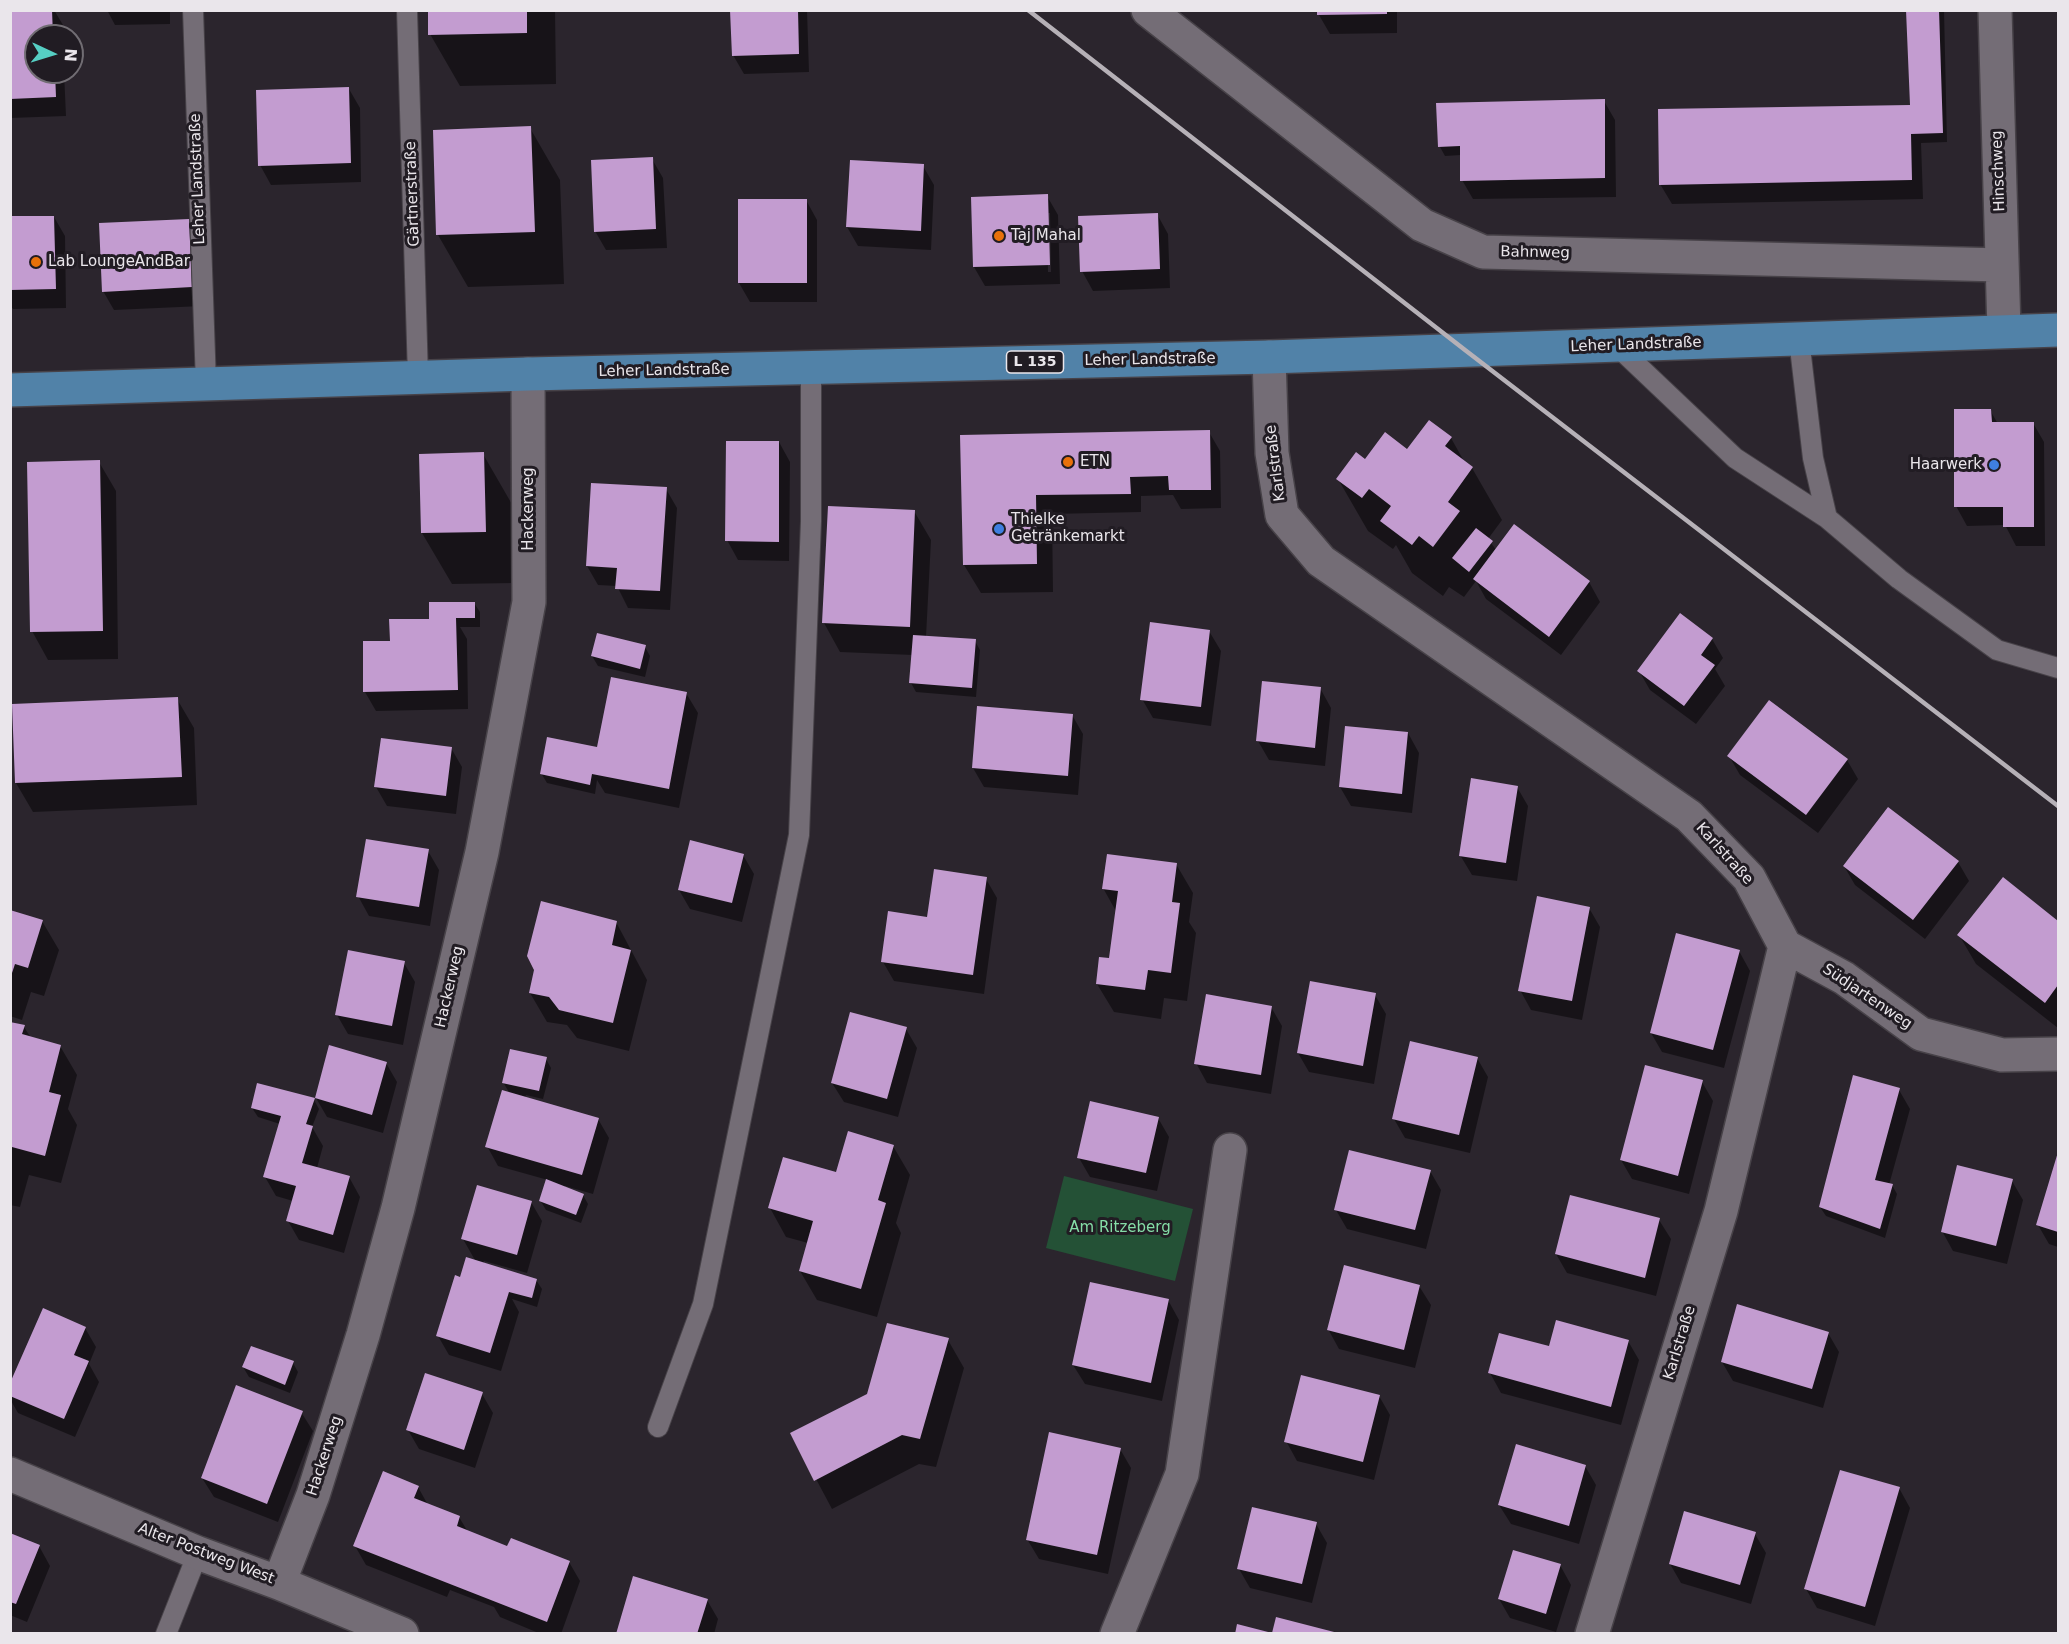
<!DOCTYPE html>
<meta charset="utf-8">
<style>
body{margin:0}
#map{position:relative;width:2069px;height:1644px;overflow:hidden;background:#2b252d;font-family:"DejaVu Sans",sans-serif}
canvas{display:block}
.frame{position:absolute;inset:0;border:12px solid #eae6eb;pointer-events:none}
.north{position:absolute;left:24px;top:24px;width:60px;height:60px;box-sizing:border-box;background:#211c23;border:2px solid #716d73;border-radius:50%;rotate:94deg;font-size:16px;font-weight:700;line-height:24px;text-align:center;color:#eae6eb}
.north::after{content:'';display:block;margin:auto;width:21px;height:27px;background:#56cec3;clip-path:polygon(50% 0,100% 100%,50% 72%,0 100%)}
</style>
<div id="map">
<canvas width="2069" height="1644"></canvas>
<div class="frame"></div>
<div class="north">N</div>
</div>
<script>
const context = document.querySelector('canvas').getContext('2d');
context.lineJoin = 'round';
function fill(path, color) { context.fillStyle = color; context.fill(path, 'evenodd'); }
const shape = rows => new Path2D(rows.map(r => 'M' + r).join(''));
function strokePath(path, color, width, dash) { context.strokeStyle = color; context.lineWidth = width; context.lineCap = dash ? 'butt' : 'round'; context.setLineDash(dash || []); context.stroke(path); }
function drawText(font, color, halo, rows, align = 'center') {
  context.font = font + ' "DejaVu Sans",sans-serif'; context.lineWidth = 6; context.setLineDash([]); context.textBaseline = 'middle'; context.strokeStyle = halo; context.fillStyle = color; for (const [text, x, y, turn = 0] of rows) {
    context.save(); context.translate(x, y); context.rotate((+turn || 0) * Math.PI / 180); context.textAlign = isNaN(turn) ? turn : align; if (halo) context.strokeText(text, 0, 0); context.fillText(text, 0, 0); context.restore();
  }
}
fill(shape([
 [1064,1176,1193,1209,1175,1281,1046,1248]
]), '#245136');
fill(shape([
 [10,10,54,10,63,25,63,36,36,36,36,72,64,72,66,116,10,118],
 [107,10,170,10,170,24,115,25],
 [429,10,555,10,556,84,460,86,430,34],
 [732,10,807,10,809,72,744,74,733,55],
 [1319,10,1397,10,1397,33,1330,34,1319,15],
 [1908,10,1944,10,1947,142,1921,143,1923,199,1672,204,1660,184,1911,106],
 [349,89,360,108,361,182,271,185,260,165],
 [1604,101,1615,120,1616,197,1473,199,1462,180,1461,155,1445,156,1440,147],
 [530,128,560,180,564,284,468,287,438,235],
 [652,159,663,178,667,248,606,250,595,231],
 [923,166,934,185,931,250,858,246,847,227],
 [1047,196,1058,215,1060,284,985,286,974,267],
 [1047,213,1050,213,1051,272,1048,272],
 [806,200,817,220,817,302,750,302,739,283],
 [1157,214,1168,234,1170,288,1093,291,1082,271],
 [54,217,65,236,66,308,13,309,10,305,10,218],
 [188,220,199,239,202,306,114,310,103,291],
 [1990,410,1998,424,2033,423,2044,442,2045,546,2016,546,2005,525,1967,526,1956,506],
 [1209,432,1220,451,1221,508,1181,509,1173,495,1141,496,1141,512,1052,514,1053,592,981,593,964,565,962,436],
 [1451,438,1465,463,1472,468,1502,520,1488,539,1497,551,1515,526,1589,582,1600,602,1561,655,1486,599,1476,581,1464,597,1449,587,1443,596,1412,573,1396,545,1393,549,1368,531,1338,479,1365,462],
 [779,442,790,462,789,561,738,560,727,540],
 [483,454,513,506,515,583,452,584,422,533],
 [99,462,116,491,118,659,48,660,32,631],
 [666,489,677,508,670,610,628,608,617,586,598,585,587,566],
 [914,511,931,540,926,637,975,641,980,650,976,697,916,692,911,683,913,655,840,652,824,623],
 [474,603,480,612,480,627,460,627,467,639,468,709,376,711,365,692,392,642,430,620],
 [1209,631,1221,651,1211,726,1153,718,1142,699],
 [1712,639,1723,658,1715,669,1725,686,1696,724,1650,690,1639,671],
 [645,647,650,656,645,677,598,666,592,656],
 [1320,688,1331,708,1325,766,1269,760,1258,741],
 [686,693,698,713,679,808,605,793,597,780,595,794,547,783,541,773,596,748],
 [177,699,194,728,197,805,33,812,16,783,13,705],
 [1072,715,1083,734,1078,795,984,787,973,768],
 [1408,733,1419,753,1412,813,1351,806,1340,787],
 [451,748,462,767,456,814,387,806,376,787],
 [1729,756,1847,760,1858,779,1818,833,1740,775],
 [1517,787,1528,806,1517,881,1472,875,1460,855],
 [428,851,439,870,430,926,369,916,358,896],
 [743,855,754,874,742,922,690,909,679,890],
 [1958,862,1969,881,1925,939,1855,885,1844,866],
 [1176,864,1193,893,1189,922,1196,933,1187,1001,1164,998,1161,1019,1114,1012,1097,984,1111,960,1117,913,1103,888],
 [986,879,997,898,984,994,894,981,883,962,928,919],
 [2003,879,2058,923,2058,1028,1976,964,1959,935],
 [1589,908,1600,927,1582,1020,1531,1010,1520,990],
 [10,911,42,921,59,950,44,996,31,992,22,1020,10,1016],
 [616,922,647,980,629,1051,577,1038,567,1025,547,1022,530,993],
 [1739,951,1750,971,1724,1068,1662,1052,1651,1033],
 [404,963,415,982,403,1045,348,1034,337,1015],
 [1375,995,1386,1014,1374,1084,1309,1072,1298,1053],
 [1271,1007,1282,1026,1271,1094,1207,1083,1196,1063],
 [10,1023,24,1027,31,1038,60,1046,77,1075,68,1109,77,1125,61,1183,29,1175,20,1207,10,1205],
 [906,1029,917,1048,898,1117,844,1102,832,1083],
 [1477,1058,1488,1077,1470,1153,1405,1138,1394,1119],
 [546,1059,551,1068,543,1099,526,1095,525,1098,598,1119,609,1138,593,1194,565,1186,565,1188,583,1195,588,1204,581,1223,546,1210,540,1200,548,1180,498,1166,487,1146,510,1094,503,1082],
 [386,1063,397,1082,383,1133,327,1117,316,1098],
 [1702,1082,1713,1101,1689,1194,1632,1179,1621,1160],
 [1899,1090,1910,1109,1889,1185,1892,1185,1897,1194,1885,1238,1826,1216,1820,1207],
 [314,1100,319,1109,312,1127,323,1146,317,1168,349,1177,360,1197,344,1253,299,1240,288,1221,293,1201,276,1196,265,1177,280,1124,258,1117,252,1108],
 [1158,1118,1169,1137,1157,1191,1090,1177,1079,1158],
 [893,1146,910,1175,896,1223,901,1233,877,1317,817,1300,800,1271,808,1243,786,1237,770,1208],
 [2058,1156,2058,1247,2049,1244,2038,1225],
 [1430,1171,1441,1190,1426,1249,1347,1229,1336,1210],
 [2012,1181,2023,1200,2007,1264,1953,1251,1942,1231],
 [531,1202,542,1221,527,1273,484,1261,483,1264,536,1280,542,1289,537,1307,512,1299,519,1312,501,1371,449,1355,438,1336,464,1279,476,1262,463,1239],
 [1659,1220,1671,1239,1656,1296,1567,1273,1556,1254],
 [1419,1286,1431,1305,1415,1368,1339,1349,1328,1329],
 [1168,1300,1179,1320,1162,1401,1085,1384,1073,1365],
 [85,1328,96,1347,89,1364,99,1382,75,1437,18,1413,10,1399,10,1387],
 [1828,1333,1839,1352,1823,1408,1733,1381,1722,1362],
 [948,1340,964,1368,936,1467,919,1464,832,1509,792,1434,869,1396],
 [1628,1341,1639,1360,1621,1425,1501,1393,1490,1373,1550,1348],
 [293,1363,298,1372,290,1393,249,1377,243,1367],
 [482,1394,493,1413,475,1468,419,1449,408,1430],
 [1379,1396,1390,1415,1374,1480,1297,1461,1286,1441],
 [301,1412,313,1431,278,1522,214,1497,202,1478],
 [1120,1449,1131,1468,1108,1574,1039,1559,1027,1539],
 [1585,1466,1596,1485,1579,1544,1511,1524,1499,1505],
 [418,1487,428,1505,459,1517,468,1532,506,1547,569,1562,580,1581,561,1634,541,1634,500,1617,494,1607,450,1590,447,1597,366,1565,355,1546],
 [1899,1488,1910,1508,1875,1626,1817,1608,1806,1589],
 [1316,1524,1327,1543,1312,1603,1250,1588,1239,1569],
 [10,1534,39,1546,50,1566,27,1622,10,1615],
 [1755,1534,1766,1553,1751,1604,1681,1583,1670,1564],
 [1560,1565,1571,1585,1556,1632,1510,1618,1499,1599],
 [707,1600,718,1619,714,1634,617,1634]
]), '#0007');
fill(shape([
 [10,10,52,10,53,36,36,36,36,72,55,72,56,97,10,99],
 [428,10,527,10,527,33,428,35],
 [730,10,798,10,799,54,732,56],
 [1317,10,1387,10,1387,14,1317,15],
 [1906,10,1939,10,1943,133,1911,134,1912,180,1659,185,1658,109,1910,105],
 [349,87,351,163,258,166,256,90],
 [1605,99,1605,178,1460,181,1460,146,1438,147,1436,103],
 [531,126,535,232,436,235,433,130],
 [653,157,656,229,594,232,591,160],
 [850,160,924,164,921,231,846,227],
 [1048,194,1050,265,973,267,971,197],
 [738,199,807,199,807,283,738,283],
 [1158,213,1160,269,1080,272,1078,216],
 [10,216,54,216,56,289,10,290],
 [189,219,192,287,102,292,99,223],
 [1954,409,1991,409,1992,422,2034,422,2034,527,2003,527,2003,507,1954,507],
 [1429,420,1452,437,1445,446,1473,467,1448,502,1460,511,1433,547,1419,536,1412,545,1380,521,1391,506,1369,489,1362,498,1336,479,1356,452,1365,459,1385,432,1407,449],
 [1210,430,1211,490,1169,490,1168,476,1130,477,1131,494,1036,495,1037,564,963,565,960,435],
 [726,441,779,441,779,542,725,541],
 [484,452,486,532,421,533,419,454],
 [100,460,103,631,30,632,27,462],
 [591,483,667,487,660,591,615,589,617,568,586,566],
 [828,506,915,510,910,627,822,623],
 [1514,524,1590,581,1549,637,1473,579],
 [1476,528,1493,541,1469,572,1452,558],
 [429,602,475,602,475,618,456,618,458,690,363,692,363,641,390,641,389,619,429,619],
 [1680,613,1713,638,1701,655,1715,665,1684,706,1637,671],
 [1150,622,1210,630,1201,707,1140,700],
 [597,633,646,645,640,669,591,656],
 [913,635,976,639,972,688,909,683],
 [611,677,687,692,669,789,592,774,590,785,540,774,547,737,597,747],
 [1262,681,1321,687,1315,748,1256,741],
 [178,697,182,777,15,783,12,704],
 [1769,700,1848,759,1806,815,1727,756],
 [977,706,1073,714,1068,776,972,768],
 [1345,726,1408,732,1402,794,1339,787],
 [381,738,452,747,446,796,374,787],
 [1471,778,1518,786,1506,863,1459,856],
 [1888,807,1959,861,1913,920,1843,866],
 [366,839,429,849,419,907,356,897],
 [690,840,744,854,732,903,678,890],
 [1107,854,1177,863,1172,902,1180,903,1171,973,1148,970,1145,990,1096,984,1099,957,1109,958,1118,891,1102,889],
 [934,869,987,877,973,975,881,962,888,911,927,917],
 [2003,877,2058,921,2058,985,2045,1003,1957,935],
 [1537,896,1590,907,1572,1001,1518,991],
 [541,901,617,921,612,945,631,950,613,1023,559,1010,549,997,529,993,534,970,527,956],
 [10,910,43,920,28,968,15,964,11,976],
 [1676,933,1740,950,1713,1050,1650,1033],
 [348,950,405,961,392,1026,335,1015],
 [1310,981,1376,993,1363,1066,1297,1053],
 [1206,994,1272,1006,1261,1075,1194,1064],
 [850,1012,907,1027,887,1099,831,1083],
 [10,1022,25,1025,22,1034,61,1045,49,1092,61,1095,45,1156,12,1147,10,1151],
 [1410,1041,1478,1057,1459,1135,1392,1119],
 [329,1045,387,1062,372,1115,315,1098],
 [510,1049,547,1057,539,1091,502,1083],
 [1645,1065,1703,1080,1678,1176,1620,1160],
 [1853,1075,1900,1088,1875,1180,1893,1184,1880,1229,1819,1207],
 [257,1083,315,1098,306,1124,313,1126,302,1163,350,1176,333,1235,286,1221,296,1186,263,1177,281,1116,251,1108],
 [502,1090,599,1118,582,1175,485,1147],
 [1090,1101,1159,1117,1146,1173,1077,1158],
 [848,1131,894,1145,878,1200,886,1203,861,1289,799,1271,813,1221,768,1208,783,1157,836,1172],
 [1349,1150,1431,1170,1415,1230,1334,1210],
 [2058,1152,2058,1232,2036,1225],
 [1957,1165,2013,1179,1996,1246,1941,1232],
 [546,1179,584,1194,576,1215,539,1201],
 [477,1185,532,1201,517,1255,461,1239],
 [1570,1195,1660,1218,1645,1278,1555,1254],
 [466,1257,537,1279,532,1298,509,1292,490,1353,436,1336,455,1275,460,1277],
 [1344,1265,1420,1285,1404,1350,1327,1330],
 [1090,1282,1169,1299,1151,1383,1072,1365],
 [1737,1304,1829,1332,1812,1389,1721,1362],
 [43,1308,86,1327,74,1355,89,1361,64,1419,10,1396,10,1383],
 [1556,1320,1629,1340,1611,1407,1488,1373,1499,1333,1549,1346],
 [887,1323,949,1338,920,1439,902,1435,814,1481,790,1433,867,1394],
 [251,1346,294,1361,285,1385,242,1367],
 [425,1373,483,1392,464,1450,406,1430],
 [1301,1375,1380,1395,1363,1462,1284,1442],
 [236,1385,303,1411,267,1504,201,1478],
 [1049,1432,1121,1448,1097,1555,1026,1540],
 [1516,1444,1586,1465,1569,1526,1498,1505],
 [1840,1470,1900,1487,1865,1607,1804,1589],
 [383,1471,419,1486,414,1498,460,1516,457,1526,507,1546,511,1538,570,1561,547,1622,353,1546],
 [1252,1507,1317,1522,1302,1584,1237,1569],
 [1684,1511,1756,1532,1740,1585,1669,1564],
 [10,1533,40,1545,16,1604,10,1602],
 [1513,1550,1561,1564,1546,1614,1498,1599],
 [633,1576,708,1599,697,1634,616,1634],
 [1276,1617,1338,1633,1337,1634,1235,1634,1237,1624,1272,1633]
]), '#c39cd0');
const service = shape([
 [193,10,206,384],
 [407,10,418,377],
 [1799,339,1813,458,1827,518],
 [1617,346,1735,458,1827,518,1899,579,1997,650,2058,668],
 [658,1427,703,1304,799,835,811,521,811,368],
 [166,1634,198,1553]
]);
const minor = shape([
 [1148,10,1422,225,1483,252,2002,265],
 [1995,10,2004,331],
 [1269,357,1272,453,1282,515,1321,561,1689,816,1749,878,1785,946,1721,1211,1592,1634],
 [1785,946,1844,978,1921,1034,2002,1055,2058,1054],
 [10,1474,198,1553,279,1583,402,1634],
 [279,1583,313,1495,363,1335,398,1208,482,852,529,602,528,374],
 [1117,1634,1182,1474,1230,1150]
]);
const primary = shape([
 [10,390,528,374,1269,357,2058,330]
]);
strokePath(service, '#474248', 22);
strokePath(minor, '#474248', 36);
strokePath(primary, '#474248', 36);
strokePath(service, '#746d76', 20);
strokePath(minor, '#746d76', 33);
strokePath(primary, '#5182a8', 33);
strokePath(shape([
 [1028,10,1465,350,2058,806]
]), '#b6b1b7', 4.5);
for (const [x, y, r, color] of [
 [999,236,6,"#e8710a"],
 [36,262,6,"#e8710a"],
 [1068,462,6,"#e8710a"],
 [1994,465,6,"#3f7fe0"],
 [999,529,6,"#3f7fe0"]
]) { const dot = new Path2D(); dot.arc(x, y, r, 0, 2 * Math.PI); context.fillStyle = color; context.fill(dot); strokePath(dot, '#211c23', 2); }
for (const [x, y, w] of [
 [1035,362,57]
]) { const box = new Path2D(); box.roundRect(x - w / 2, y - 11, w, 22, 4.5); context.fillStyle = '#211c23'; context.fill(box); strokePath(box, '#eae6eb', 1.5); }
drawText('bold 14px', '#eae6eb', null, [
 ["L 135",1035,362]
]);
drawText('15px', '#eae6eb', '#211c23', [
 ["Hinschweg",1999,171,-92],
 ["Leher Landstraße",198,179,-92],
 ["Gärtnerstraße",413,194,-92],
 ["Bahnweg",1535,253,1],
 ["Leher Landstraße",1636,345,-2],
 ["Leher Landstraße",1150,360,-1],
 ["Leher Landstraße",664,371,-1],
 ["Karlstraße",1276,463,-97],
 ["Hackerweg",529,509,-90],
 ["Karlstraße",1724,854,48],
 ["Hackerweg",450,987,-77],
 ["Südjartenweg",1867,997,34],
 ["Karlstraße",1680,1343,-73],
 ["Hackerweg",325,1456,-72],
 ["Alter Postweg West",206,1554,21]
]);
drawText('15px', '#eae6eb', '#211c23', [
 ["Taj Mahal",1011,236],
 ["Lab LoungeAndBar",48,262],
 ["ETN",1080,462],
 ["Haarwerk",1982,465,"right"],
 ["Thielke",1011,520],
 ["Getränkemarkt",1011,537]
], 'left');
drawText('15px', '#85dda7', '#211c23', [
 ["Am Ritzeberg",1120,1228]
]);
</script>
